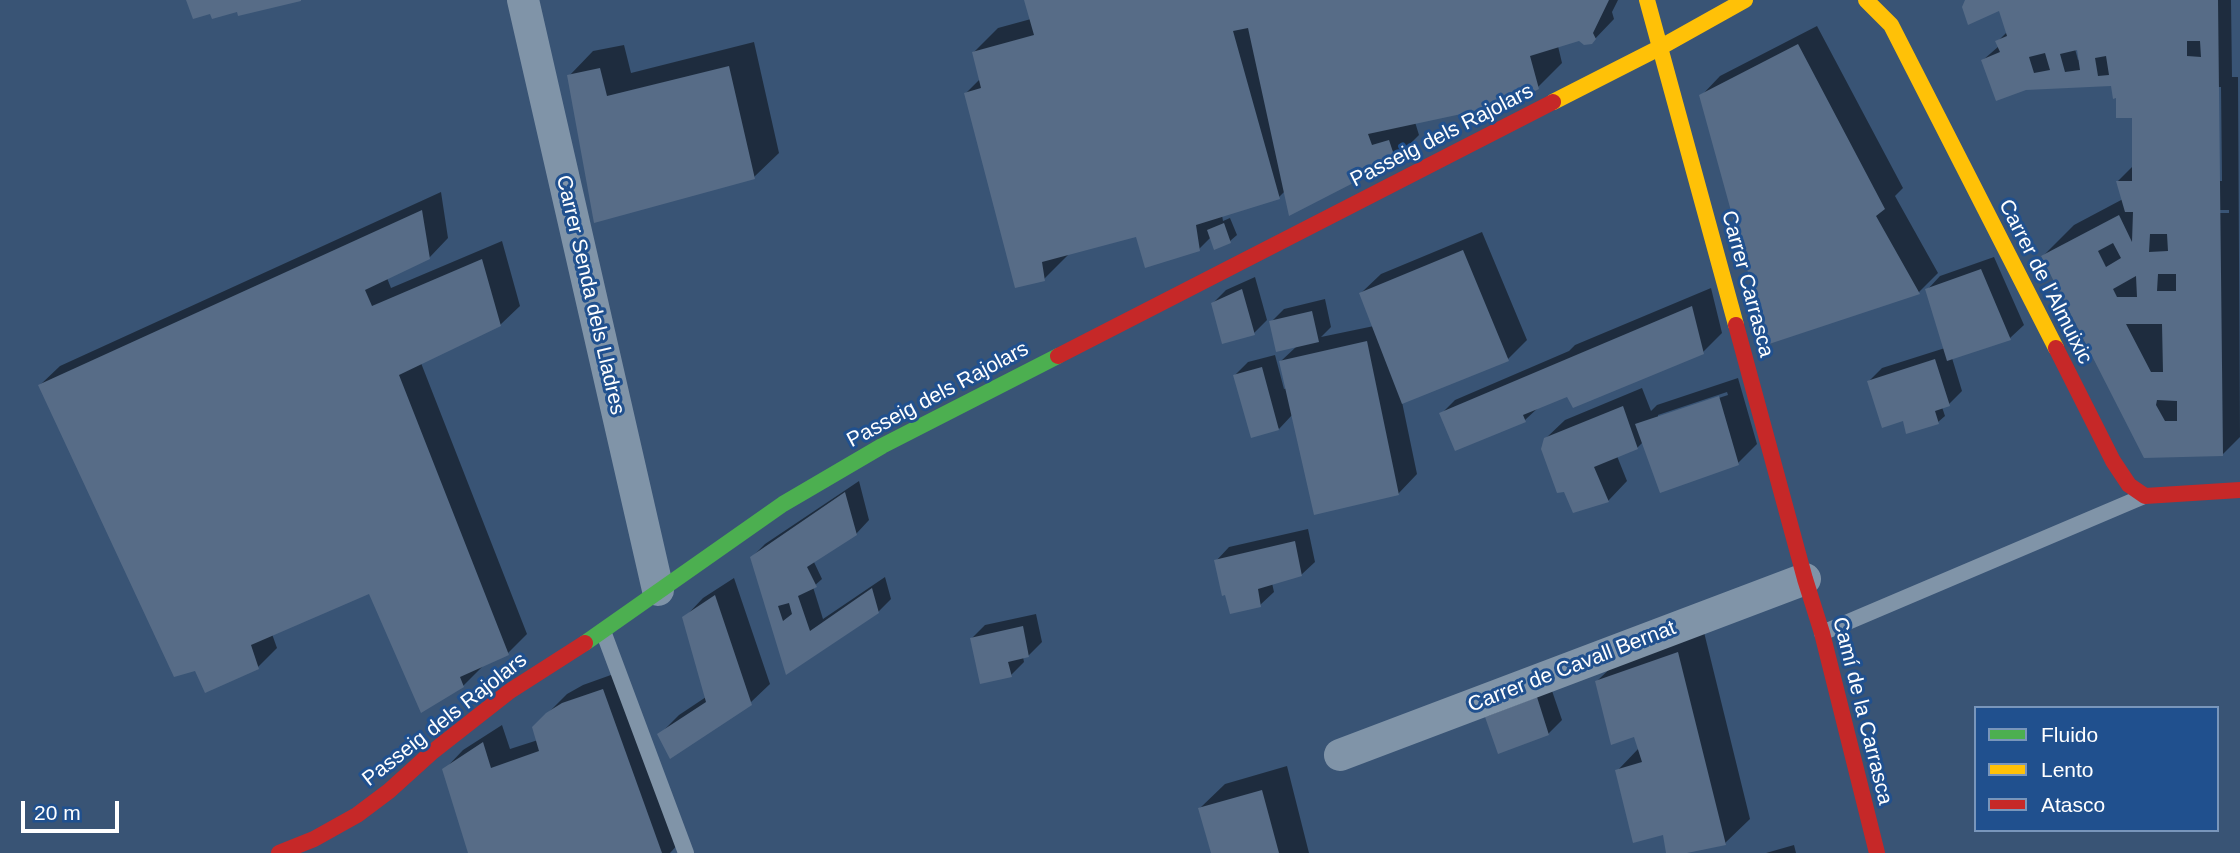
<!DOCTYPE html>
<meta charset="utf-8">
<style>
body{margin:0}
#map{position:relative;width:2240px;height:853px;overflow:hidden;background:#395475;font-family:Arial,sans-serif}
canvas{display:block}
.legend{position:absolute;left:1974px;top:706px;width:245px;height:126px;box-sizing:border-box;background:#20508e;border:2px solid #7996bb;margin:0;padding:9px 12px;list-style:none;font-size:21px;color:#fff}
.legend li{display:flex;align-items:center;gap:14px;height:35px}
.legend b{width:35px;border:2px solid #7996bb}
.scale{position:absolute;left:21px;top:801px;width:98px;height:32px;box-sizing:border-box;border:4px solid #fff;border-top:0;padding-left:9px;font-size:21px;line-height:24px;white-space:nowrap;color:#fff;-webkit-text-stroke:5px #20508e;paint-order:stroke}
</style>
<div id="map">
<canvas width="2240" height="853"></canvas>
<ul class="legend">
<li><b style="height:9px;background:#4caf50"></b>Fluido</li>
<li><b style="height:9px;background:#ffc107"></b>Lento</li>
<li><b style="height:9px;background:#c62828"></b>Atasco</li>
</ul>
<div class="scale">20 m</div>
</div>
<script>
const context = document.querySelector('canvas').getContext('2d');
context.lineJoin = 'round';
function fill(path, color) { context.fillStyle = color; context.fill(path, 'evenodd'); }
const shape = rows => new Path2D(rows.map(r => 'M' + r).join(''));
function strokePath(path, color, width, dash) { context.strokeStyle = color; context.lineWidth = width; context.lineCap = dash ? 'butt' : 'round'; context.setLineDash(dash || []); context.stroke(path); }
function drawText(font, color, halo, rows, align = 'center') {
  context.font = font + ' Arial,sans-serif'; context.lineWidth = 6; context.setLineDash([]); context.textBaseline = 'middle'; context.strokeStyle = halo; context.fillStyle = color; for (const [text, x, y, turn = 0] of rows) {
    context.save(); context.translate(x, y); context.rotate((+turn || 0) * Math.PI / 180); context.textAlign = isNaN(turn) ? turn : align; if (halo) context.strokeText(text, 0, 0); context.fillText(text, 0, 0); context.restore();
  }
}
fill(shape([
 [1026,0,1618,0,1612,12,1614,19,1591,43,1580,39,1558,46,1562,63,1537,88,1480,108,1415,122,1419,135,1395,159,1285,191,1279,197,1222,215,1223,221,1230,218,1237,235,1230,241,1211,237,1199,249,1137,235,1069,254,1044,279,966,93,981,78,974,52,998,28,1031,19],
 [1967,0,2231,0,2232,77,2238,77,2240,437,2222,455,2145,457,2043,256,2074,225,2123,199,2118,181,2134,165,2134,116,2118,99,2112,84,2026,88,1983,60,1999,46,1997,42,2008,31,2000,8],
 [2079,48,2080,59,2078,60,2075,49],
 [2217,87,2221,87,2222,181,2218,181],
 [2198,210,2229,210,2229,213,2198,213],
 [1817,26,1903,188,1895,196,1938,273,1919,292,1748,303,1756,295,1701,96,1720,76],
 [754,42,779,153,754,177,569,76,593,51,624,45,631,73],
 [441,192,448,238,429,258,387,278,391,288,502,241,520,306,500,325,421,363,527,634,508,653,483,666,463,686,370,591,272,634,277,648,258,667,40,385,60,366],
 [1482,232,1527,340,1508,359,1402,402,1417,474,1398,494,1293,414,1279,429,1235,375,1248,362,1275,355,1284,389,1287,388,1281,361,1297,346,1271,322,1284,309,1325,299,1331,327,1321,337,1374,326,1361,293,1381,274],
 [1994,257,2024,325,2010,338,1952,358,1962,391,1949,404,1942,407,1945,416,1938,422,1905,422,1869,381,1882,368,1945,348,1927,290,1940,276],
 [1255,277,1267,320,1254,333,1213,303,1226,290],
 [1711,288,1722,333,1703,352,1568,393,1539,407,1525,420,1441,414,1455,400,1569,351,1575,345],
 [1738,378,1757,444,1738,463,1643,442,1637,448,1617,456,1627,481,1608,501,1545,439,1565,420,1642,388,1651,411,1657,405],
 [1727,392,1728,395,1658,418,1658,415],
 [859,481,869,520,856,534,813,560,822,579,813,587,823,619,885,577,891,599,878,612,787,672,752,557,765,544],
 [1308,529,1315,562,1301,575,1272,583,1274,592,1260,605,1216,561,1229,547],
 [734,578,770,684,750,703,659,735,679,715,706,697,684,618,703,598],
 [1036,614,1042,642,1029,655,1023,657,1024,662,1011,675,972,638,985,625],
 [1703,628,1750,819,1725,843,1679,853,1668,853,1665,833,1617,771,1639,748,1635,735,1597,681,1622,657],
 [622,671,683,839,670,853,469,853,444,770,463,750,502,725,510,749,538,740,534,727,567,694,583,685],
 [1550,685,1562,720,1548,734,1487,717,1500,704],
 [1287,766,1309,853,1213,853,1200,808,1225,784],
 [1794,845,1796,853,1766,853]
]), '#0007');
fill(shape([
 [186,0,301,0,301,1,238,16,237,12,212,19,210,14,193,19],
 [1024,0,1609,0,1593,33,1596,39,1592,44,1584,45,1579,41,1530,56,1539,89,1484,117,1480,110,1368,134,1372,145,1389,140,1396,161,1289,216,1248,28,1233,31,1280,199,1196,225,1200,251,1145,268,1136,237,1042,262,1045,281,1015,288,964,93,981,88,972,52,1034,35],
 [1965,0,2218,0,2223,456,2144,458,2041,256,2119,215,2132,242,2133,212,2125,212,2116,181,2132,181,2132,118,2116,118,2116,98,2113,99,2111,86,2026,90,1996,101,1981,60,2000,52,1995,41,2007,36,1999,11,1968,25,1962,7],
 [2187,41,2200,41,2201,57,2187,56],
 [2077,50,2080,70,2065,72,2060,54],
 [2045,53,2050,70,2034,73,2029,57],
 [2106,56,2109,75,2098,76,2095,58],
 [2150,234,2167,234,2168,251,2149,252],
 [2113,243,2121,258,2106,267,2098,251],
 [2158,274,2176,274,2176,291,2157,291],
 [2136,276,2137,297,2117,297,2113,289],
 [2126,324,2162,324,2163,372,2151,372],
 [2157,400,2177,401,2177,421,2165,421,2156,405],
 [1798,44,1885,209,1876,216,1920,294,1757,348,1746,302,1755,298,1699,95],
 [729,66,755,179,594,223,567,75,600,68,607,96],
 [422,210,430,259,365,290,372,306,482,259,501,326,399,375,509,655,460,677,464,687,421,713,369,594,251,645,259,669,205,693,195,671,174,677,38,385],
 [1224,223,1231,243,1214,250,1207,230],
 [1463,250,1509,361,1402,404,1359,293],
 [1981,269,2011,340,1947,361,1925,289],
 [1242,289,1255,335,1222,344,1211,303],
 [1692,306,1704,354,1573,408,1567,397,1523,415,1526,422,1455,451,1439,413],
 [1312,311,1319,342,1276,352,1269,321],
 [1367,341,1399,495,1314,515,1279,361],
 [1935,359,1950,406,1935,411,1939,424,1906,434,1903,421,1882,428,1867,381],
 [1262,367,1279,430,1251,438,1233,375],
 [1719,396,1739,465,1660,493,1635,424],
 [1623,406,1638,449,1594,467,1609,502,1573,513,1564,492,1557,493,1541,449,1544,438],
 [845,492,857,535,807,567,817,587,798,596,810,631,872,588,879,613,786,675,750,557],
 [789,603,792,614,783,621,778,606],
 [1295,541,1302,576,1258,589,1261,607,1230,614,1225,595,1222,596,1214,560],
 [715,595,752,705,670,759,657,734,706,702,682,617],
 [1023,626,1029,657,1008,662,1012,677,980,684,970,638],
 [1678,652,1726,845,1687,853,1666,853,1663,835,1633,843,1615,770,1642,762,1634,737,1611,745,1595,681],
 [603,689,662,853,468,853,442,769,483,742,491,768,539,751,532,727,546,713,562,703],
 [1537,697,1549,735,1498,754,1485,717],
 [1262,790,1279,853,1211,853,1198,808]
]), '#576c87');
strokePath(shape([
 [603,631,686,853],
 [1822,633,2142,497]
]), '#8094a8', 16);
strokePath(shape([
 [523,0,658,590],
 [1340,755,1805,579]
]), '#8094a8', 32);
strokePath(shape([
 [585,643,783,504,882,446,1058,356]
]), '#4caf50', 16);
strokePath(shape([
 [1647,0,1736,325],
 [1866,0,1891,25,2056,348],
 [1553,102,1661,47,1745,0]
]), '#ffc107', 16);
strokePath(shape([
 [1736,325,1805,579,1822,633,1877,853],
 [2056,348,2113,461,2129,485,2145,496,2240,490],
 [1058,356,1553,102],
 [279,853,314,839,357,815,389,791,431,753,510,691,585,643]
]), '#c62828', 16);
drawText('21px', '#fff', '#20508e', [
 ["Passeig dels Rajolars",1442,136,-27],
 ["Carrer de l'Almuixic",2045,282,63],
 ["Carrer Carrasca",1747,284,75],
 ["Carrer Senda dels Lladres",590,295,77],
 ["Passeig dels Rajolars",938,395,-28],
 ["Carrer de Cavall Bernat",1572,667,-21],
 ["Camí de la Carrasca",1862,711,76],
 ["Passeig dels Rajolars",445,720,-38]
]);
</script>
